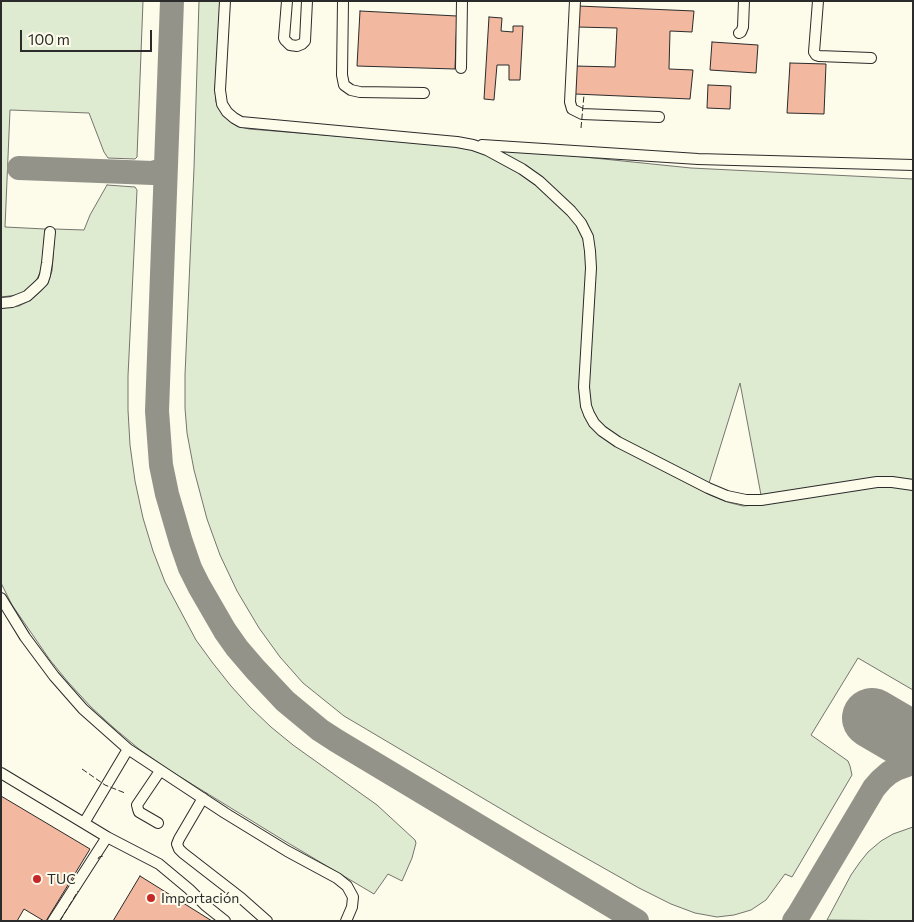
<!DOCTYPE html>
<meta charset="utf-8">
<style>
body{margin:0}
#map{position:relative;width:914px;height:922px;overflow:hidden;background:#fdfbea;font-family:Commissioner,sans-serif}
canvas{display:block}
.frame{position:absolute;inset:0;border:2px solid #2b2b2b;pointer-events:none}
.scale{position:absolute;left:20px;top:30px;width:132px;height:22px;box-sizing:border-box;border:2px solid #2b2b2b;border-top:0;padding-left:6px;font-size:15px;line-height:18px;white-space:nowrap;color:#2b2b2b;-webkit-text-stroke:4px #fdfbea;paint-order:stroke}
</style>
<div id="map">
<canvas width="914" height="922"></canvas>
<div class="frame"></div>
<div class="scale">100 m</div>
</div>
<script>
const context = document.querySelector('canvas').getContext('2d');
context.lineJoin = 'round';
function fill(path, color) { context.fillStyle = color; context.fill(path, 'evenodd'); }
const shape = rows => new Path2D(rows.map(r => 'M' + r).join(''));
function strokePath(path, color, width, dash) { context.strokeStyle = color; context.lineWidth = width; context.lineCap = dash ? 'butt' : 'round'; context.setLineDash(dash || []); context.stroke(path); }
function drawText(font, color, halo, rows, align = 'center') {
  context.font = font + ' Commissioner,sans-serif'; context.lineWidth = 4; context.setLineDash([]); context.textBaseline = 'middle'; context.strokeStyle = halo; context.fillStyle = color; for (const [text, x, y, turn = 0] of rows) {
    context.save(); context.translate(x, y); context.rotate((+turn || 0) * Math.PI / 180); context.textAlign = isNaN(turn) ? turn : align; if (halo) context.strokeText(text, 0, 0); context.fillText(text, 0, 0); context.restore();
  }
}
const green = shape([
 [1,1,143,1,137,157,135,159,108,158,104,152,89,113,10,110,5,227,45,229,42,268,37,279,28,289,23,293,17,295,1,297,1,1],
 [199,1,221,1,215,89,216,102,225,117,231,122,237,126,249,129,449,145,473,149,489,154,526,176,563,208,576,224,583,239,589,267,583,404,624,450,710,495,727,502,743,506,765,504,876,485,913,489,913,690,858,658,811,735,848,761,850,766,852,775,792,877,785,874,766,900,751,910,734,915,717,917,695,913,671,904,639,888,540,832,344,716,303,683,280,657,259,628,237,591,220,555,207,519,194,470,187,433,185,408,185,375,194,168,199,1],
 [506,149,691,168,913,179,913,481,873,479,761,495,740,383,709,483,613,434,598,421,590,404,588,394,592,236,518,162,504,154,506,149],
 [107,185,135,187,137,190,128,376,128,410,130,445,135,481,143,518,153,551,165,582,196,640,212,662,231,686,250,707,271,727,293,745,377,805,415,840,416,843,412,858,402,881,388,874,374,894,283,840,169,770,139,749,114,728,91,707,68,682,50,660,12,605,1,583,1,308,19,306,31,300,41,291,50,277,52,271,55,229,84,230,90,215,107,185],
 [913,827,913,921,827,920,851,875,860,862,868,852,881,841,893,834,913,827]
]);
fill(green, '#deebd1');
strokePath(green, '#74746e', 1);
strokePath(shape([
 [172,1,157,411,161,465,167,494,181,542,190,568,199,586,225,631,237,648,255,669,285,701,320,730,337,741,637,921],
 [19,168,153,173,162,170,165,166,166,162],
 [794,921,799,914,874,788,881,780,889,773,896,769,913,763]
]), '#94938a', 24);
strokePath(shape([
 [872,718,913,742]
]), '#94938a', 60);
const building = shape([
 [578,6,694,11,692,32,670,31,669,69,693,70,690,99,575,94,575,66,615,67,617,28,577,27,578,6],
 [360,11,457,16,455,69,357,66,360,11],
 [489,17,502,18,501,31,513,32,513,26,523,26,520,80,509,80,509,65,497,65,494,100,484,99,489,17],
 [712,42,758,45,756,73,710,70,712,42],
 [790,63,826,64,824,114,787,113,790,63],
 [708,85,731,86,730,109,707,108,708,85],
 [1,796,90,849,46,921,44,921,24,909,17,921,1,921,1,796],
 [140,876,212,921,113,921,140,876]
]);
fill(building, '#f2b8a0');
strokePath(building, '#2b2b2b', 1);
const minor = shape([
 [225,1,220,90,222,104,227,112,234,118,241,122,457,142,473,145,487,150,522,169,539,181,571,211,581,223,588,237,590,251,591,268,584,387,586,406,589,414,594,423,602,431,618,442,708,488,727,496,746,500,761,500,877,482,892,482,913,485],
 [287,1,284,38,285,40,290,45,297,46,302,44,305,41,307,1],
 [343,1,342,75,344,85,351,90,360,92,424,93],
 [575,1,570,102,572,109,582,114,659,117],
 [818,1,814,52,816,55,819,56,871,58],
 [739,33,741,32,743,27,744,1],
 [461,68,462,1],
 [482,145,698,159,913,165],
 [1,303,12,302,27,296,38,286,43,281,45,275,47,263,50,232],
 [1,598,25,637,54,676,83,709,128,749,225,813,287,851,337,878,347,886,353,897,352,907,346,921],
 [1,773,107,837],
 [203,798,179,839,177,844,179,849,183,853,241,898,267,921],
 [84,823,128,749],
 [158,823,139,812,138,809,137,805,160,771],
 [53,921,107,837,159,864,189,889,205,905,225,921]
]);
strokePath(minor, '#2b2b2b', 12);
strokePath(minor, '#fdfbea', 10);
strokePath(shape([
 [581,128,584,95],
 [82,769,105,785,125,793],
 [98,859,99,857,104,856],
 [60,921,78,891]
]), '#2b2b2b', 1, [6, 2.5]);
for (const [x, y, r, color] of [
 [37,879,5,"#c62828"],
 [151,898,5,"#c62828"]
]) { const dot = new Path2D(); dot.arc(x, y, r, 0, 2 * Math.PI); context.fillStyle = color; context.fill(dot); strokePath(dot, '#fdfbea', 2); }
drawText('14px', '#2b2b2b', '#fdfbea', [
 ["TUC",47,879],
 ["Importación",161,898]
], 'left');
</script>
